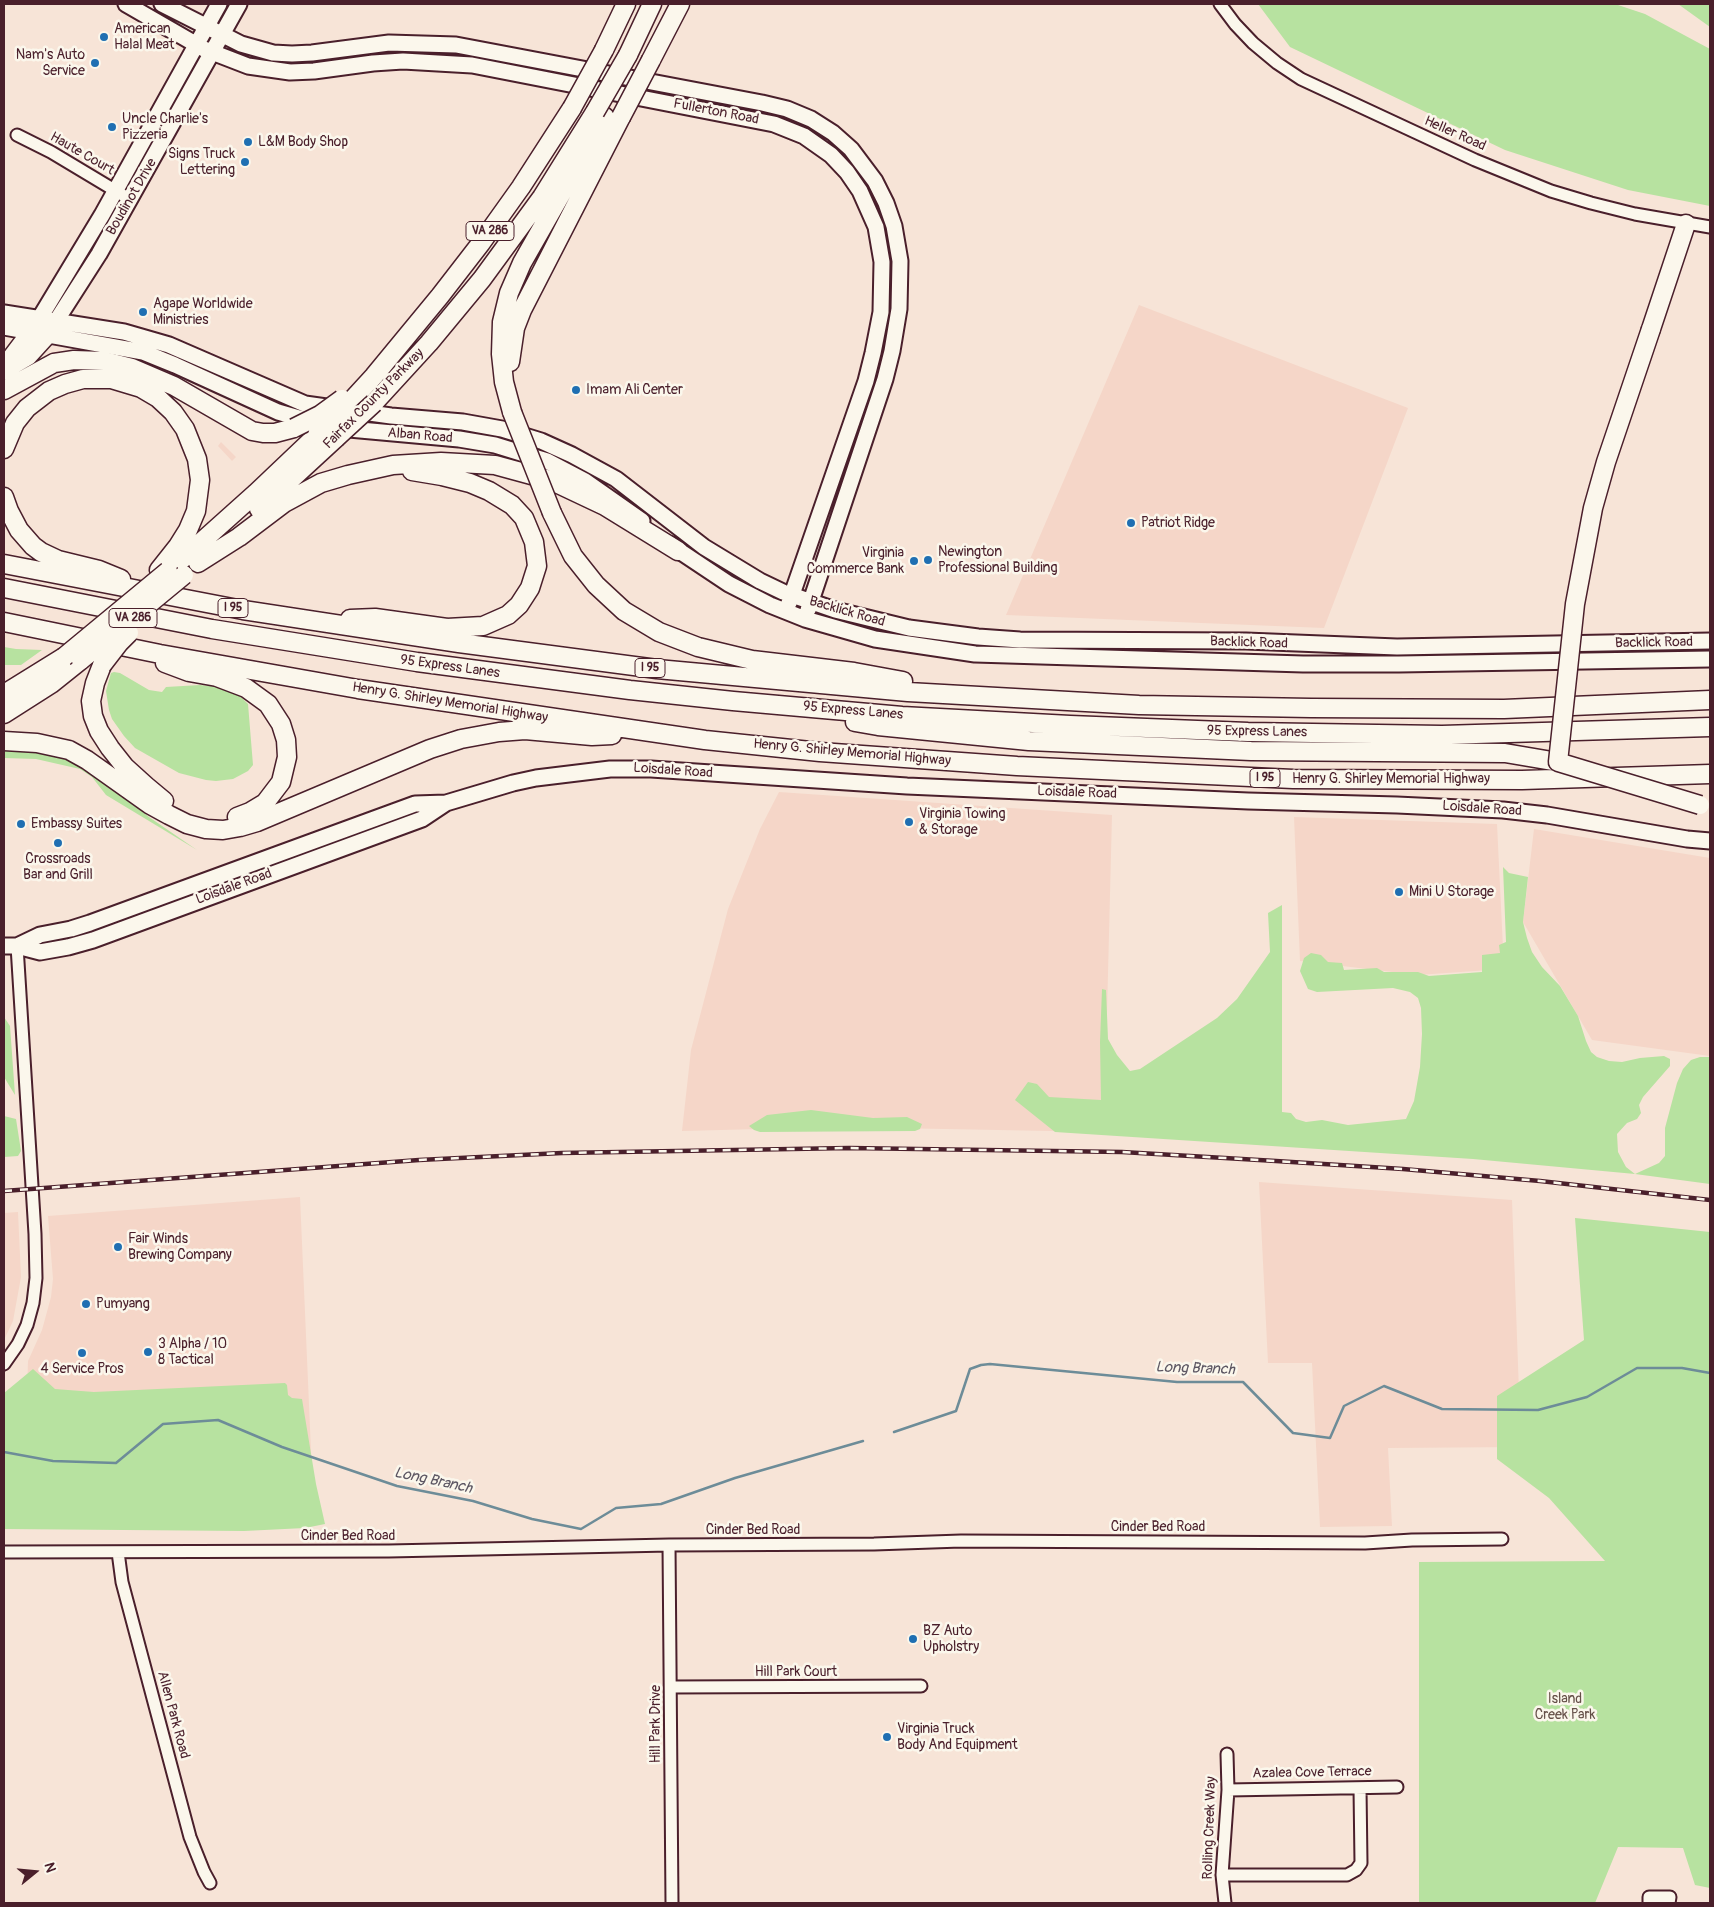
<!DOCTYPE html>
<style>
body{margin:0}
#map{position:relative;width:1714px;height:1907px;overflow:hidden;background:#f7e4d7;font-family:Pangolin,sans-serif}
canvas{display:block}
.frame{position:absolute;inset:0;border:5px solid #4a1f2b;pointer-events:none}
.north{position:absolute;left:10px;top:1847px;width:50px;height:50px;-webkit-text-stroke:4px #fbf7ec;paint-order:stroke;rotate:73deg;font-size:14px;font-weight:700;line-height:20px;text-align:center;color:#4a1f2b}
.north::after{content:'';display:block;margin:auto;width:18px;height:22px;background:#4a1f2b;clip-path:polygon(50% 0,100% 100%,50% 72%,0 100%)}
</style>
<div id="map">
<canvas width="1714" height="1907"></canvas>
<div class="frame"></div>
<div class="north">N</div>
</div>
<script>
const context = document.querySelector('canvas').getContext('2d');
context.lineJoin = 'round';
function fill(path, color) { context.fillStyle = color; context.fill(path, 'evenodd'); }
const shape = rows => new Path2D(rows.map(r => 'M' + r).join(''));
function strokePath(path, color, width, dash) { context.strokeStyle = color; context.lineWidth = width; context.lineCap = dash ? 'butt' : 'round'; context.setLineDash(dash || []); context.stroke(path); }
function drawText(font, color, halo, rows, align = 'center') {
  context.font = font + ' Pangolin,sans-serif'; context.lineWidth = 5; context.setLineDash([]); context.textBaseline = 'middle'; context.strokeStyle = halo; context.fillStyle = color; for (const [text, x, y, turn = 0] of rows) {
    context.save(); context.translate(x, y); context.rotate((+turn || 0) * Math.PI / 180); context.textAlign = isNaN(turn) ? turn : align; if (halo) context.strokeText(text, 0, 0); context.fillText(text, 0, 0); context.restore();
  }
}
fill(shape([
 [1139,305,1408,408,1324,628,1006,615],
 [221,442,236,457,232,461,218,446],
 [779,792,1112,815,1104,1132,838,1127,682,1131,691,1050,728,909,760,829],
 [1294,817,1497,824,1504,969,1418,975,1300,961],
 [1534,829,1710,858,1710,1056,1592,1040,1523,922],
 [1259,1182,1512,1200,1521,1447,1388,1448,1392,1526,1320,1527,1312,1363,1268,1363],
 [300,1197,314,1520,23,1522,28,1361,42,1330,51,1297,53,1279,48,1216],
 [18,1212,21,1277,13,1321,4,1340,4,1213]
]), '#f5d6c8');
fill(shape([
 [1258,4,1615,4,1645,14,1710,49,1710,206,1628,190,1505,150,1290,47],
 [1678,4,1710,4,1710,27],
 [4,647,16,649,42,650,21,665,4,665],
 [114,672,120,673,149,690,162,692,166,687,200,685,219,687,239,695,248,704,253,765,248,771,233,779,216,781,206,780,179,773,135,748,124,736,112,719,109,710,106,691,111,673],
 [4,750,36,751,70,759,113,787,149,817,197,850,106,795,92,777,80,769,36,759,4,758],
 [1503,867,1509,873,1528,877,1523,922,1527,938,1532,952,1542,967,1560,986,1578,1016,1586,1041,1591,1052,1597,1057,1609,1061,1622,1062,1640,1058,1664,1056,1670,1059,1670,1066,1643,1097,1639,1105,1641,1113,1637,1119,1627,1123,1617,1134,1618,1152,1626,1167,1635,1174,1659,1163,1665,1156,1665,1128,1677,1083,1683,1069,1691,1060,1700,1057,1710,1057,1710,1184,1635,1174,1473,1159,1055,1132,1015,1100,1028,1082,1037,1084,1049,1097,1101,1100,1100,1042,1102,989,1106,990,1108,1039,1117,1055,1130,1071,1140,1069,1217,1018,1237,999,1270,952,1268,913,1282,905,1282,1112,1291,1113,1296,1119,1306,1122,1322,1120,1348,1125,1406,1119,1414,1101,1420,1067,1422,1034,1421,1008,1418,998,1410,992,1393,988,1317,992,1308,989,1300,971,1304,958,1311,953,1321,955,1328,962,1342,963,1344,970,1377,968,1384,972,1418,972,1429,976,1482,972,1482,955,1500,953,1499,945,1506,942],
 [4,1017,10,1026,15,1095,4,1077],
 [811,1110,873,1118,907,1117,922,1124,920,1129,915,1131,760,1132,754,1130,749,1126,767,1115],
 [4,1116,16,1119,21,1151,18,1156,4,1157],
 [1575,1218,1710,1232,1710,1888,1695,1885,1683,1848,1618,1847,1595,1903,1419,1903,1419,1562,1605,1561,1549,1498,1497,1459,1497,1396,1584,1340],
 [33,1369,55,1389,94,1392,285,1383,287,1385,288,1395,292,1398,302,1399,316,1484,325,1524,305,1528,244,1531,4,1529,4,1393]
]), '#b7e2a0');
strokePath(shape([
 [894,1432,956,1411,970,1369,981,1365,990,1364,1177,1382,1243,1382,1293,1433,1330,1438,1344,1406,1384,1386,1442,1409,1538,1410,1587,1397,1637,1368,1682,1368,1710,1373],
 [4,1452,53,1461,116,1463,163,1424,218,1420,282,1447,397,1486,473,1501,532,1519,581,1529,616,1508,661,1504,735,1478,863,1441]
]), '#6d8c98', 2.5);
const minor = shape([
 [1220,4,1235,24,1253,43,1277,63,1301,79,1475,160,1551,191,1591,203,1635,214,1710,227],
 [17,135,51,152,131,200],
 [4,1364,18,1344,27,1325,33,1303,36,1278,35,1234,17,946],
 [669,1545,672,1903],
 [4,1552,389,1551,669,1545,874,1544,961,1541,1365,1543,1412,1540,1502,1539],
 [118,1552,122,1582,190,1837,204,1872,210,1883],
 [671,1687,921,1686],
 [1228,1790,1397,1787],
 [1222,1875,1347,1875,1356,1870,1361,1863,1360,1788],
 [1225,1903,1222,1875,1228,1790,1227,1754],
 [1649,1903,1649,1897,1670,1897,1669,1903]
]);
const major = shape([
 [126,4,204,49,248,66,290,72,314,71,373,63,403,61,472,65,774,124,804,136,831,155,847,172,860,191,876,227,882,262,881,312,873,353,866,381,789,603],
 [162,4,241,44,273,53,292,54,312,53,389,43,456,45,762,103,787,109,811,119,833,133,851,149,875,181,886,203,894,226,900,261,899,309,892,351,885,379,808,610],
 [4,313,124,332,169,345,305,404,391,416,463,422,502,429,541,441,572,455,616,479,704,547,760,581,783,592,835,610,909,628,978,637,1020,640,1246,641,1397,647,1710,641],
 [35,326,102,215,219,4],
 [4,327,143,352,175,365,278,412,316,423],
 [51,329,99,254,239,4],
 [338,428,459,439,495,445,547,461,585,481,642,521],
 [669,544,729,584,770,605,805,619,875,639,975,654,1303,664,1399,664,1710,659],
 [4,946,17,946,40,952,68,947,93,940,422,819,446,803],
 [17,946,40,935,71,929,90,923,415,804,446,803,513,783,536,778,610,769,651,769,907,786,1248,801,1397,805,1503,810,1547,815,1687,839,1710,841]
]);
const highway = shape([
 [604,50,626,4],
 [628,55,652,4],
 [651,60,680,4],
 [1651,329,1686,224],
 [510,362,515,328,522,310,621,117],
 [6,365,31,332],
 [4,370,28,356,48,334],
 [4,390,54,363,74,360,104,361,132,368,174,386,252,431,263,433,275,433,294,428],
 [352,400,374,376,440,296,481,243,521,187,572,108],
 [374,403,429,343,482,279,542,197,595,112],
 [512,412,504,382,501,354,502,322,509,293,522,263,605,117],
 [4,449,15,423,27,408,49,391,65,384,83,379,111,379,141,388,158,398,173,412,185,429,197,459,200,480,196,511,188,530,178,546,159,570],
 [4,497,9,511,19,530,33,546,41,552,58,560,99,570,121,579],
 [259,509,336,438],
 [552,513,573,556,596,585,624,611,659,632,698,647,752,660,854,672,903,681],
 [198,563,239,537,284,503,321,483,348,475,393,465,441,462,495,465,550,480,605,506,678,551],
 [4,564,243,610,459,643,657,669,908,692,1139,705,1311,708,1504,709,1710,700],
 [170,570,256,493,317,435],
 [4,588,212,629,417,662,630,690,733,701,902,716,1070,725,1248,732,1442,735,1710,727],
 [350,619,375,618,447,628,483,626,508,615,519,605,530,588,537,566,534,542,524,518,512,505,489,491,470,483,442,476,412,471],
 [4,622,160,654,358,689,705,740,820,752,1017,766,1293,779,1522,780,1710,774],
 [165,663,189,672,217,677,246,688,268,704,281,724,286,740,287,757,281,782,265,803,250,812,237,817],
 [102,665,95,683,91,701,93,716,99,731,110,748,125,767,146,786,164,801],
 [4,694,64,657],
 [4,714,51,684,81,660],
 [855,722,878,726,1029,741,1251,751,1505,753,1558,762],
 [4,741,37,743,69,750,87,760,149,804,169,815,187,824,206,829,223,830,240,827,257,822,430,749,461,739,499,732,525,730,592,736,612,735]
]);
strokePath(minor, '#4a1f2b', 15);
strokePath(major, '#4a1f2b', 19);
strokePath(highway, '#4a1f2b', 21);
strokePath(minor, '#fbf7ec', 11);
strokePath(major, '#fbf7ec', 15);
strokePath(highway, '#fbf7ec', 18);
const rail = shape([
 [4,1191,419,1160,562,1153,849,1148,1122,1152,1276,1161,1403,1169,1540,1181,1710,1200]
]);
strokePath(rail, '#4a1f2b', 4.5);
strokePath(rail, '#fbf7ec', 2.5, [8]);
const highwayBridge = shape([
 [572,108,604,50],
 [595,112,628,55],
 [621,117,651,60],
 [1651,329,1606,462,1593,508,1575,604,1558,762,1700,805],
 [512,412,552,513],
 [294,428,320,415,342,399],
 [317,435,345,408],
 [336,438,374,403],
 [64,657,168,571],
 [81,660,184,575],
 [102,665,119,643,129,633]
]);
strokePath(highwayBridge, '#4a1f2b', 21, []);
strokePath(highwayBridge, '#fbf7ec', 18);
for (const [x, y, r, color] of [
 [104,37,5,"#1f6fb2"],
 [95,63,5,"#1f6fb2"],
 [112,127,5,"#1f6fb2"],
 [248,142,5,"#1f6fb2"],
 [245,162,5,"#1f6fb2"],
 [143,312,5,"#1f6fb2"],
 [576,390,5,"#1f6fb2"],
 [1131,523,5,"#1f6fb2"],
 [928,560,5,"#1f6fb2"],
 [914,561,5,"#1f6fb2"],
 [909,822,5,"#1f6fb2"],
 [21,824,5,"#1f6fb2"],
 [58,843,5,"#1f6fb2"],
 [1399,892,5,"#1f6fb2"],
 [118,1247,5,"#1f6fb2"],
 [86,1304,5,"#1f6fb2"],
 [148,1352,5,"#1f6fb2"],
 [82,1353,5,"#1f6fb2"],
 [913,1639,5,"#1f6fb2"],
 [887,1737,5,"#1f6fb2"]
]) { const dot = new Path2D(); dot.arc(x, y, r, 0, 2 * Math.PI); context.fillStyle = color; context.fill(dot); strokePath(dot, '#fbf7ec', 2); }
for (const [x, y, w] of [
 [490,231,48],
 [233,608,30],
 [133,618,48],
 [650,668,30],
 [1265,778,30]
]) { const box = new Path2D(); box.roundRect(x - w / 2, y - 9.5, w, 19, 4); context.fillStyle = '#fbf7ec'; context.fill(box); strokePath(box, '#4a1f2b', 1); }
drawText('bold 12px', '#4a1f2b', null, [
 ["VA 286",490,231],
 ["I 95",233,608],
 ["VA 286",133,618],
 ["I 95",650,668],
 ["I 95",1265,778]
]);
drawText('14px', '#4a1f2b', '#fbf7ec', [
 ["American",114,29],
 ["Halal Meat",114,45],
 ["Nam's Auto",85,55,"right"],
 ["Service",85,71,"right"],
 ["Uncle Charlie's",122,119],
 ["Pizzeria",122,135],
 ["L&M Body Shop",258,142],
 ["Signs Truck",235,154,"right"],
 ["Lettering",235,170,"right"],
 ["Agape Worldwide",153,304],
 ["Ministries",153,320],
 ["Imam Ali Center",586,390],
 ["Patriot Ridge",1141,523],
 ["Newington",938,552],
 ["Professional Building",938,568],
 ["Virginia",904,553,"right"],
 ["Commerce Bank",904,569,"right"],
 ["Virginia Towing",919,814],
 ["& Storage",919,830],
 ["Embassy Suites",31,824],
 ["Crossroads",58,859,"center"],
 ["Bar and Grill",58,875,"center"],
 ["Mini U Storage",1409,892],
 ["Fair Winds",128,1239],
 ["Brewing Company",128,1255],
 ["Pumyang",96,1304],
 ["3 Alpha / 10",158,1344],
 ["8 Tactical",158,1360],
 ["4 Service Pros",82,1369,"center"],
 ["BZ Auto",923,1631],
 ["Upholstry",923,1647],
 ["Virginia Truck",897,1729],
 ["Body And Equipment",897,1745]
], 'left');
drawText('14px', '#4a1f2b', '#fbf7ec', [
 ["Fullerton Road",716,112,11],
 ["Heller Road",1455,134,24],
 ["Haute Court",82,154,30],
 ["Boudinot Drive",132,197,-60],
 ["Fairfax County Parkway",374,399,-45],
 ["Alban Road",420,436,5],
 ["Backlick Road",847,612,16],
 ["Backlick Road",1249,643,2],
 ["Backlick Road",1654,643,-1],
 ["95 Express Lanes",450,667,8],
 ["Henry G. Shirley Memorial Highway",450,703,9],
 ["95 Express Lanes",853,711,5],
 ["95 Express Lanes",1257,732,1],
 ["Henry G. Shirley Memorial Highway",852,753,5],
 ["Loisdale Road",673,771,4],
 ["Henry G. Shirley Memorial Highway",1391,779],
 ["Loisdale Road",1077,793,2],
 ["Loisdale Road",1482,809,4],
 ["Loisdale Road",234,887,-20],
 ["Cinder Bed Road",1158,1527],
 ["Cinder Bed Road",753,1530],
 ["Cinder Bed Road",348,1536],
 ["Hill Park Court",796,1672],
 ["Allen Park Road",173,1715,75],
 ["Hill Park Drive",656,1724,-90],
 ["Azalea Cove Terrace",1312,1773,-1],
 ["Rolling Creek Way",1210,1828,-88]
]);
drawText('14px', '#655048', '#fbf7ec', [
 ["Island",1565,1699],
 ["Creek Park",1565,1715]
]);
drawText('italic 15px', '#5c5662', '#fbf7ec', [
 ["Long Branch",1195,1369,2],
 ["Long Branch",433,1481,12]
]);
</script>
